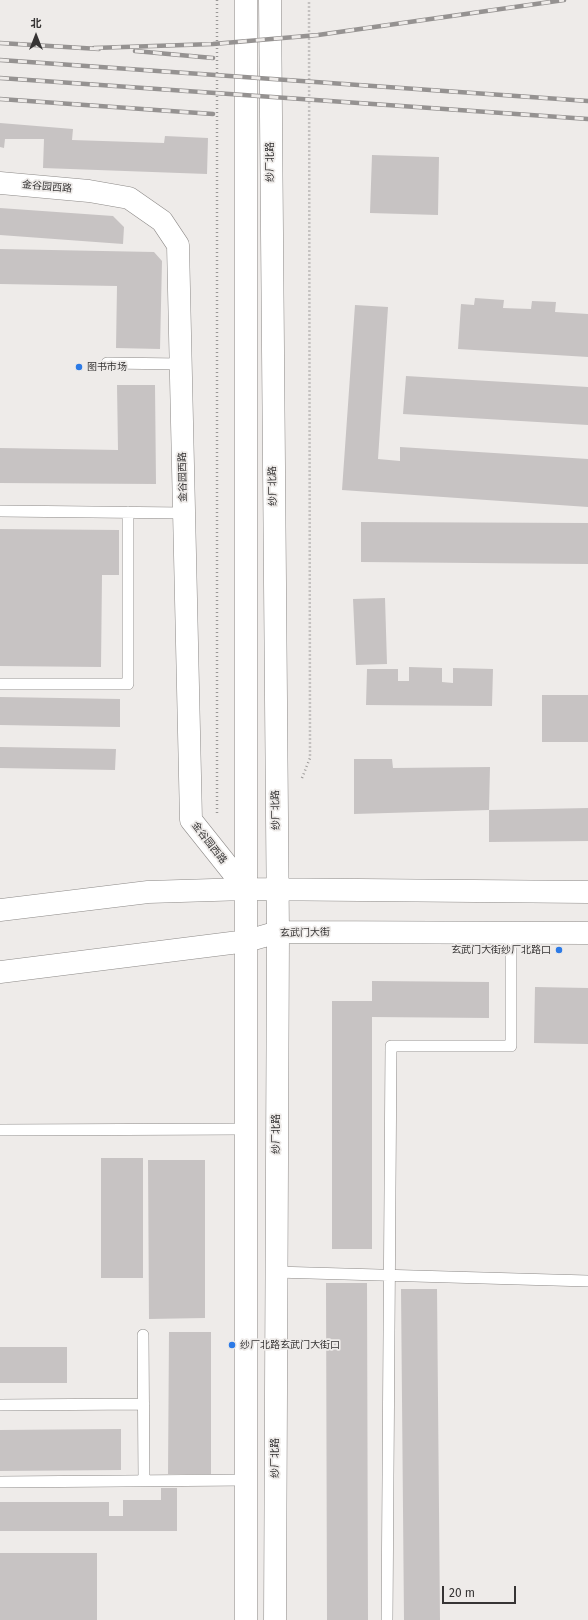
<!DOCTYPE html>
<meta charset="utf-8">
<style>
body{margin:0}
#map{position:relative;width:588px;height:1620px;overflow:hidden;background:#eeebe9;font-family:"Fira Sans","Noto Sans SC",sans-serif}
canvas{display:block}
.north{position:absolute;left:16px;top:16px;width:40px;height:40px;-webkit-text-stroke:3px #eeebe9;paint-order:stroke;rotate:0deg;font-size:11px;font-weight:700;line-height:16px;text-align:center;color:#363434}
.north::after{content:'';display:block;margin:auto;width:14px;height:18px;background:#363434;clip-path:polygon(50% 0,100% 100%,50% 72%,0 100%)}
.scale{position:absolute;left:442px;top:1586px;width:74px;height:18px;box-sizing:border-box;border:2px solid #363434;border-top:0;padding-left:5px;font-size:12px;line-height:14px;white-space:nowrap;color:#363434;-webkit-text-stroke:3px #eeebe9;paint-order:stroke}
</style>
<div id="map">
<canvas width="588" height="1620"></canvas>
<div class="north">北</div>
<div class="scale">20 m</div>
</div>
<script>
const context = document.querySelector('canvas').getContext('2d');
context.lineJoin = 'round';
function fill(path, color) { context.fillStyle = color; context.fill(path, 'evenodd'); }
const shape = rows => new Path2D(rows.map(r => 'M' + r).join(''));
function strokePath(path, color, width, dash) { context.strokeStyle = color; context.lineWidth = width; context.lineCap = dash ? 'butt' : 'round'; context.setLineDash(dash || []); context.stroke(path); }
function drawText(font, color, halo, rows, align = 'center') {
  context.font = font + ' "Fira Sans","Noto Sans SC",sans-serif'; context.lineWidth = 3.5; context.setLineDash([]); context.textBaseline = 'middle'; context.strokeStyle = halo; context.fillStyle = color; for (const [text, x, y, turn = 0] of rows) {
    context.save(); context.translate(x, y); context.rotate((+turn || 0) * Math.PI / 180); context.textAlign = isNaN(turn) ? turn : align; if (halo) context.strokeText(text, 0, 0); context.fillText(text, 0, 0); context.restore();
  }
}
fill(shape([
 [0,123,73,129,72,140,164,143,165,136,208,138,207,174,43,168,44,139,5,139,4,148,0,147],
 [372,155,439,157,438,215,370,213],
 [0,208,113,216,124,227,123,244,0,235],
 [0,249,154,252,162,261,160,349,116,348,117,286,0,284],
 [475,298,504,300,503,308,531,309,532,301,556,302,555,312,588,314,588,357,458,349,461,304,474,305],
 [355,305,388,307,378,459,400,461,400,447,588,459,588,507,342,490],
 [406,376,588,387,588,425,403,414],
 [117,385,155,385,156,484,0,483,0,448,118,450],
 [361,522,588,523,588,564,361,562],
 [0,529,119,530,119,575,102,575,101,667,0,666],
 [385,598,387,664,356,665,353,599],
 [409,667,442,668,442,682,453,683,453,668,493,669,492,706,366,705,367,669,398,669,398,681,409,681],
 [542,695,588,695,588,742,542,742],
 [0,697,120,699,120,727,0,725],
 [0,747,116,749,115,770,0,768],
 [354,759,392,759,393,768,490,767,489,810,588,808,588,841,489,842,489,810,354,814],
 [372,981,489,982,489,1018,372,1017,372,1249,332,1249,332,1001,372,1001],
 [535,987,588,988,588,1044,534,1043],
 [101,1158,143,1158,143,1278,101,1278],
 [148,1160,205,1160,205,1318,149,1319],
 [326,1283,367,1283,368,1620,327,1620],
 [401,1289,437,1289,440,1620,404,1620],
 [169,1332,211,1332,211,1474,168,1474],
 [0,1347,67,1347,67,1383,0,1383],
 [121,1429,121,1470,0,1471,0,1430],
 [161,1488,177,1488,177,1531,0,1531,0,1502,109,1502,109,1516,123,1516,123,1500,161,1500],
 [0,1553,97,1553,97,1620,0,1620]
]), '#c7c3c3');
const lane = shape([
 [107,363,181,364],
 [0,511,184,513],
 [0,684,128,684,128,512],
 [0,1130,247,1129],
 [275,1272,588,1281],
 [143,1335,144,1481],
 [0,1405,144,1404],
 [0,1482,246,1480],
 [387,1620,391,1046,511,1046,511,933]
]);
const street = shape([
 [0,183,89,191,129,198,162,221,178,245,191,820,246,889]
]);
const secondary = shape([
 [270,0,278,932,275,1620],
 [0,910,148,892,246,889,588,892],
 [0,972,247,941,278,932,588,933],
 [246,1620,246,0]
]);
strokePath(lane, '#8c8987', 12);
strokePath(street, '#8c8987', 23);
strokePath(secondary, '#8c8987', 23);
strokePath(shape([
 [302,778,310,758,309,0],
 [217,813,217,0]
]), '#9a9897', 2.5, [1, 3]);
strokePath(lane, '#fff', 11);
strokePath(street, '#fff', 22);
strokePath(secondary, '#fff', 22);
const rail = shape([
 [0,43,99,49],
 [94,48,213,44,318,35,564,0],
 [135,51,213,58],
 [0,60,588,101],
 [0,78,588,119],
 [0,99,213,114]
]);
strokePath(rail, '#959291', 4.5);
strokePath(rail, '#eeebe9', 3, [9]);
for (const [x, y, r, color] of [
 [79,367,4,"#2c7ae6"],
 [559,950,4,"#2c7ae6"],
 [232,1345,4,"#2c7ae6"]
]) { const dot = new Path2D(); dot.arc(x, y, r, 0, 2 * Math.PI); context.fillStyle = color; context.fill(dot); strokePath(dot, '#eeebe9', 1.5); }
drawText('10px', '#363434', '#eeebe9', [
 ["纱厂北路",270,162,-90],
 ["金谷园西路",47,187,5],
 ["金谷园西路",183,477,-91],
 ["纱厂北路",273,486,-91],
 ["纱厂北路",276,810,-91],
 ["金谷园西路",209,843,52],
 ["玄武门大街",305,933,-1],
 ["纱厂北路",276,1134,-90],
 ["纱厂北路",275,1458,-90]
]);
drawText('10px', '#363434', '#eeebe9', [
 ["图书市场",87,367],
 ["玄武门大街纱厂北路口",551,950,"right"],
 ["纱厂北路玄武门大街口",240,1345]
], 'left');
</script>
